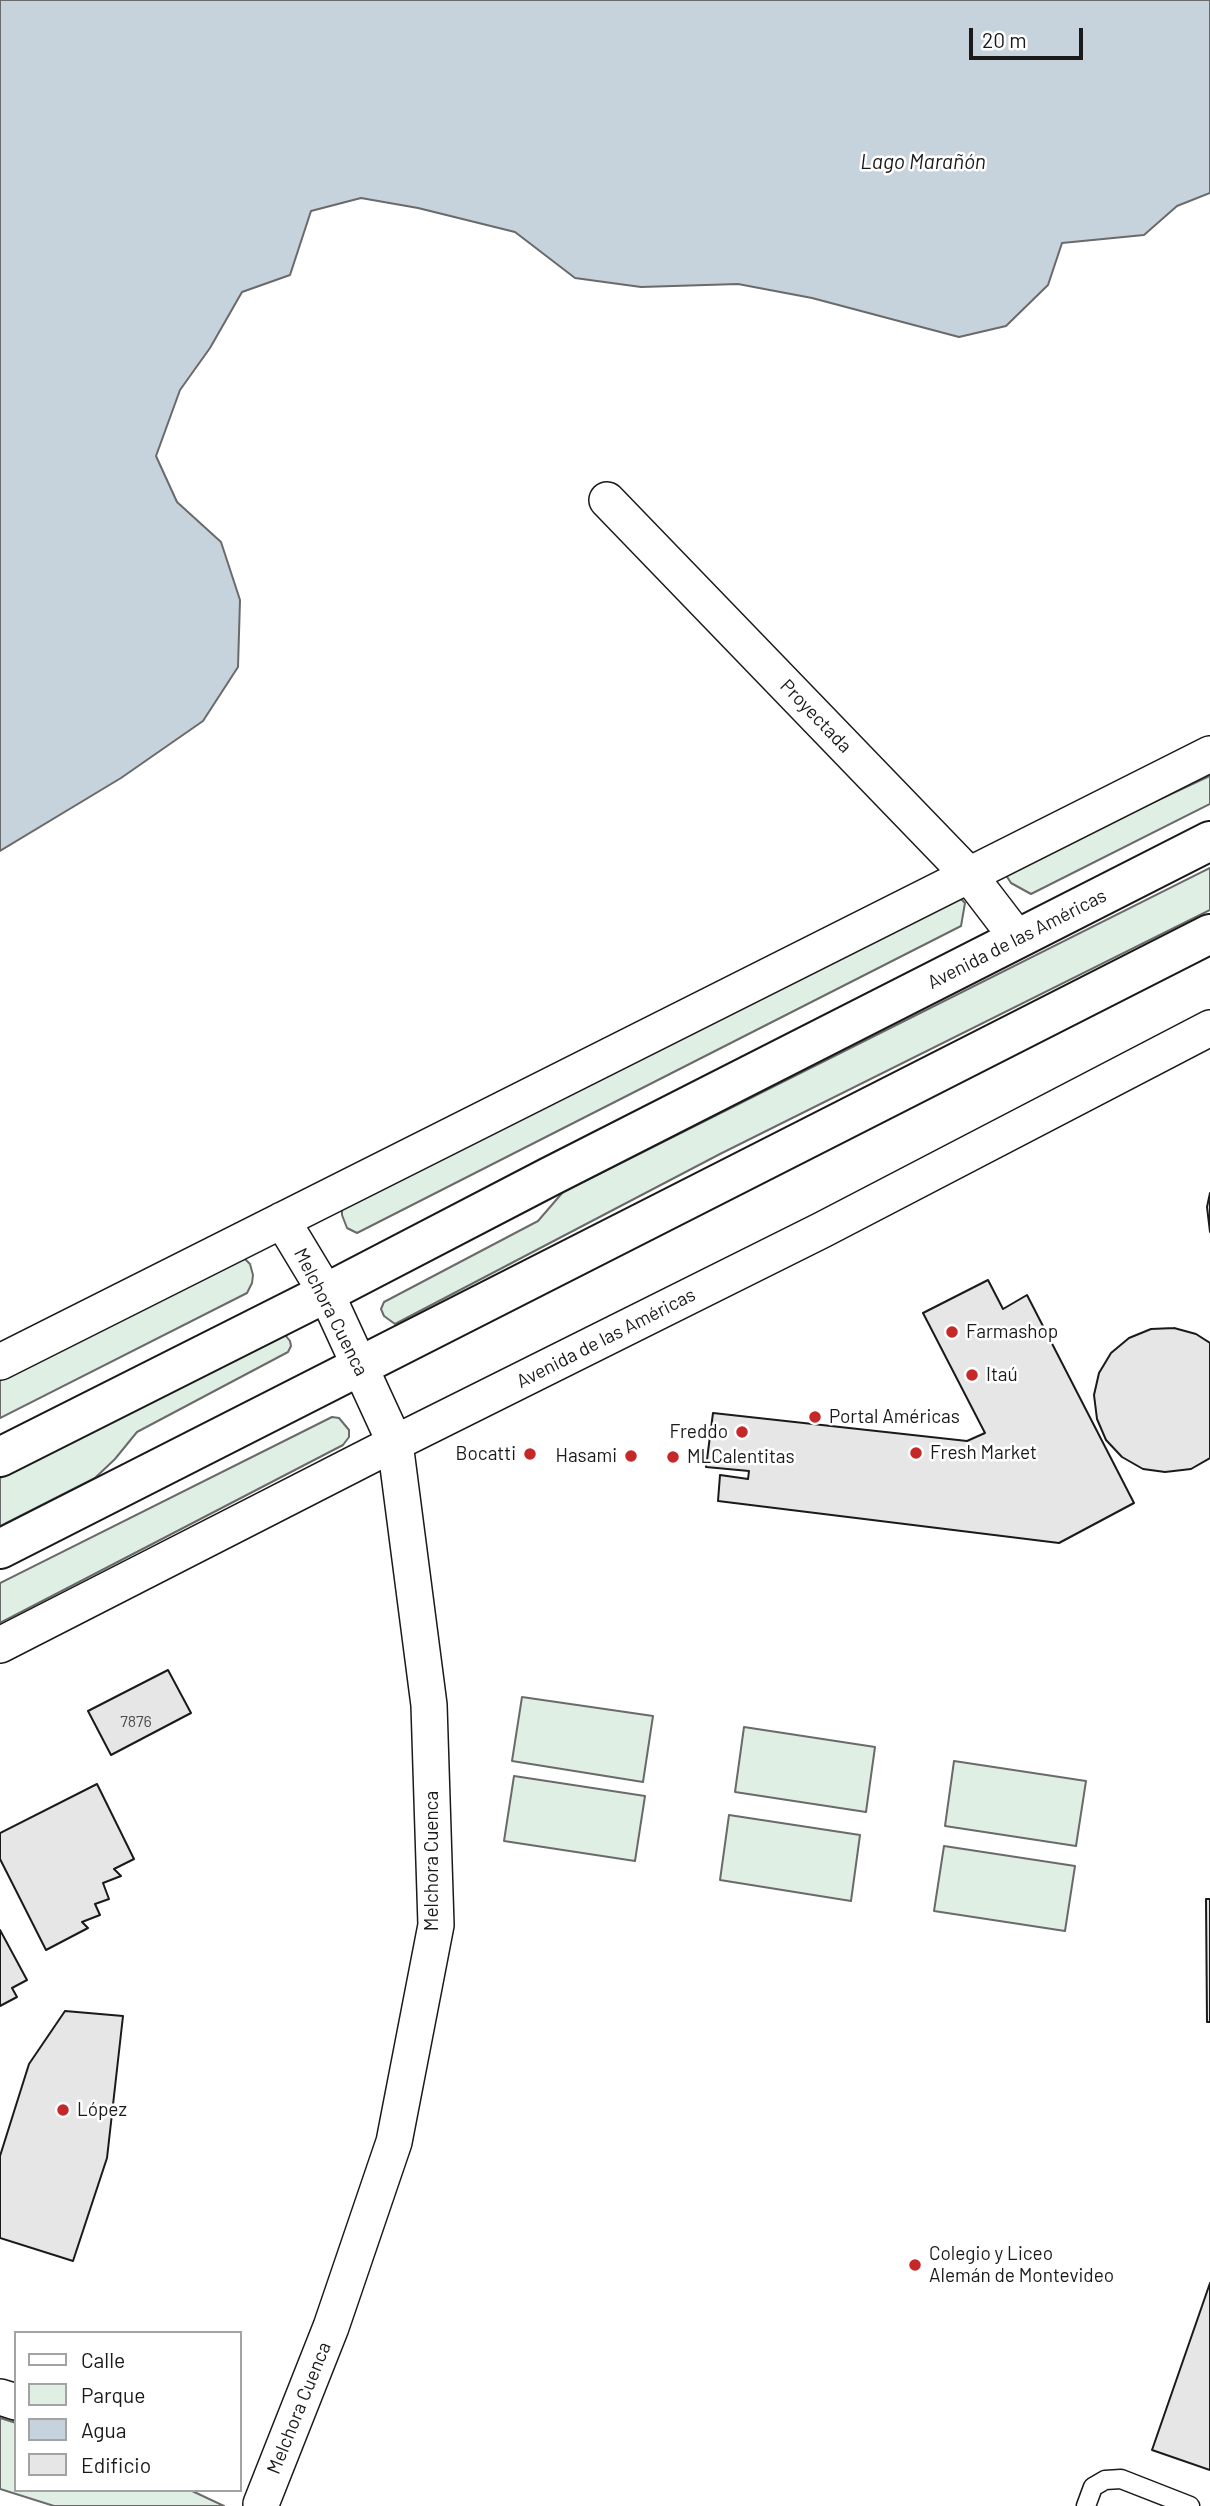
<!DOCTYPE html>
<meta charset="utf-8">
<style>
body{margin:0}
#map{position:relative;width:1210px;height:2506px;overflow:hidden;background:#fff;font-family:Barlow,sans-serif}
canvas{display:block}
.legend{position:absolute;left:14px;top:2331px;width:228px;height:161px;box-sizing:border-box;background:#fff;border:2px solid #a3a3a3;margin:0;padding:9px 12px;list-style:none;font-size:21px;color:#1a1a1a}
.legend li{display:flex;align-items:center;gap:14px;height:35px}
.legend b{width:35px;border:2px solid #a3a3a3}
.scale{position:absolute;left:969px;top:28px;width:114px;height:32px;box-sizing:border-box;border:4px solid #1a1a1a;border-top:0;padding-left:9px;font-size:21px;line-height:24px;white-space:nowrap;color:#1a1a1a;-webkit-text-stroke:5px #fff;paint-order:stroke}
</style>
<div id="map">
<canvas width="1210" height="2506"></canvas>
<ul class="legend">
<li><b style="height:9px;background:#fff"></b>Calle</li>
<li><b style="height:19px;background:#e0efe3"></b>Parque</li>
<li><b style="height:19px;background:#c6d2dc"></b>Agua</li>
<li><b style="height:19px;background:#e6e6e6"></b>Edificio</li>
</ul>
<div class="scale">20 m</div>
</div>
<script>
const context = document.querySelector('canvas').getContext('2d');
context.lineJoin = 'round';
function fill(path, color) { context.fillStyle = color; context.fill(path, 'evenodd'); }
const shape = rows => new Path2D(rows.map(r => 'M' + r).join(''));
function strokePath(path, color, width, dash) { context.strokeStyle = color; context.lineWidth = width; context.lineCap = dash ? 'butt' : 'round'; context.setLineDash(dash || []); context.stroke(path); }
function drawText(font, color, halo, rows, align = 'center') {
  context.font = font + ' Barlow,sans-serif'; context.lineWidth = 5; context.setLineDash([]); context.textBaseline = 'middle'; context.strokeStyle = halo; context.fillStyle = color; for (const [text, x, y, turn = 0] of rows) {
    context.save(); context.translate(x, y); context.rotate((+turn || 0) * Math.PI / 180); context.textAlign = isNaN(turn) ? turn : align; if (halo) context.strokeText(text, 0, 0); context.fillText(text, 0, 0); context.restore();
  }
}
const green = shape([
 [1210,776,1210,804,1031,894,1011,883,1004,872,1210,776],
 [1210,868,1210,910,720,1154,395,1324,384,1316,381,1309,384,1302,538,1221,563,1192,1210,868],
 [958,896,965,903,961,926,357,1233,347,1228,342,1215,342,1206,958,896],
 [243,1257,250,1264,253,1275,252,1283,247,1293,0,1418,0,1378,243,1257],
 [281,1336,286,1336,290,1341,291,1346,288,1352,137,1432,115,1459,95,1478,0,1526,0,1478,281,1336],
 [332,1417,339,1418,349,1430,349,1437,343,1445,0,1623,0,1583,332,1417],
 [522,1697,653,1716,643,1782,512,1761,522,1697],
 [744,1727,875,1747,866,1812,735,1792,744,1727],
 [954,1761,1086,1781,1076,1846,945,1826,954,1761],
 [514,1776,645,1796,635,1861,504,1841,514,1776],
 [729,1815,860,1835,851,1901,720,1880,729,1815],
 [944,1846,1075,1866,1065,1931,934,1911,944,1846],
 [0,2418,16,2423,16,2490,190,2490,224,2506,54,2506,0,2489,0,2418]
]);
fill(green, '#e0efe3');
strokePath(green, '#6a6a6a', 2);
const water = shape([
 [0,0,1210,0,1210,193,1177,206,1144,235,1062,243,1048,285,1006,326,959,337,812,298,738,284,641,287,575,278,515,232,418,208,361,198,311,211,290,275,242,292,210,348,180,390,156,456,177,502,221,542,240,600,238,667,203,721,121,778,0,851,0,0]
]);
fill(water, '#c6d2dc');
strokePath(water, '#6a6a6a', 2);
const building = shape([
 [1210,1193,1210,1232,1207,1207,1210,1193],
 [988,1280,1003,1309,1027,1295,1134,1503,1059,1543,718,1501,720,1475,748,1479,749,1471,706,1467,713,1413,967,1441,985,1433,923,1313,988,1280],
 [1174,1328,1196,1334,1210,1343,1210,1458,1191,1469,1165,1472,1143,1469,1122,1457,1106,1440,1097,1419,1094,1395,1099,1373,1111,1353,1129,1338,1151,1329,1174,1328],
 [168,1670,191,1713,111,1755,88,1711,168,1670],
 [97,1784,134,1859,114,1869,121,1876,103,1883,109,1899,95,1904,100,1915,82,1922,88,1928,46,1950,0,1859,0,1833,97,1784],
 [1206,1899,1210,1899,1210,2022,1207,2022,1206,1899],
 [0,1930,27,1980,12,1988,17,1997,0,2006,0,1930],
 [65,2011,123,2016,107,2158,73,2261,0,2238,0,2156,29,2064,65,2011],
 [1210,2283,1210,2470,1152,2450,1210,2283]
]);
fill(building, '#e6e6e6');
strokePath(building, '#1a1a1a', 2);
const service = shape([
 [1086,2506,1093,2487,1105,2480,1121,2479,1190,2506]
]);
const minor = shape([
 [607,500,969,875,1018,939],
 [0,1362,1210,754],
 [0,1645,395,1443,822,1230,1210,1028],
 [0,2397,16,2402],
 [261,2504,331,2327,394,2142,436,1925,429,1705,395,1443,326,1293,282,1220]
]);
const trunk = shape([
 [0,1457,326,1293,549,1177,1210,841],
 [0,1549,1210,934]
]);
strokePath(service, '#1a1a1a', 21);
strokePath(minor, '#1a1a1a', 38);
strokePath(trunk, '#1a1a1a', 42);
strokePath(service, '#fff', 18);
strokePath(minor, '#fff', 35);
strokePath(trunk, '#fff', 38);
for (const [x, y, r, color] of [
 [952,1332,7,"#c62828"],
 [972,1375,7,"#c62828"],
 [815,1417,7,"#c62828"],
 [742,1432,7,"#c62828"],
 [916,1453,7,"#c62828"],
 [530,1454,7,"#c62828"],
 [631,1456,7,"#c62828"],
 [673,1457,7,"#c62828"],
 [63,2110,7,"#c62828"],
 [915,2265,7,"#c62828"]
]) { const dot = new Path2D(); dot.arc(x, y, r, 0, 2 * Math.PI); context.fillStyle = color; context.fill(dot); strokePath(dot, '#fff', 2.5); }
drawText('16px', '#4d4d4d', null, [
 ["7876",136,1722]
]);
drawText('19px', '#1a1a1a', '#fff', [
 ["Proyectada",816,716,46],
 ["Avenida de las Américas",1017,939,-27],
 ["Melchora Cuenca",331,1312,63],
 ["Avenida de las Américas",606,1338,-27],
 ["Melchora Cuenca",432,1861,-90],
 ["Melchora Cuenca",299,2408,-68]
]);
drawText('19px', '#1a1a1a', '#fff', [
 ["Farmashop",966,1332],
 ["Itaú",986,1375],
 ["Portal Américas",829,1417],
 ["Freddo",728,1432,"right"],
 ["Fresh Market",930,1453],
 ["Bocatti",516,1454,"right"],
 ["Hasami",617,1456,"right"],
 ["MLCalentitas",687,1457],
 ["López",77,2110],
 ["Colegio y Liceo",929,2254],
 ["Alemán de Montevideo",929,2276]
], 'left');
drawText('italic 21px', '#1a1a1a', '#fff', [
 ["Lago Marañón",923,162]
]);
</script>
